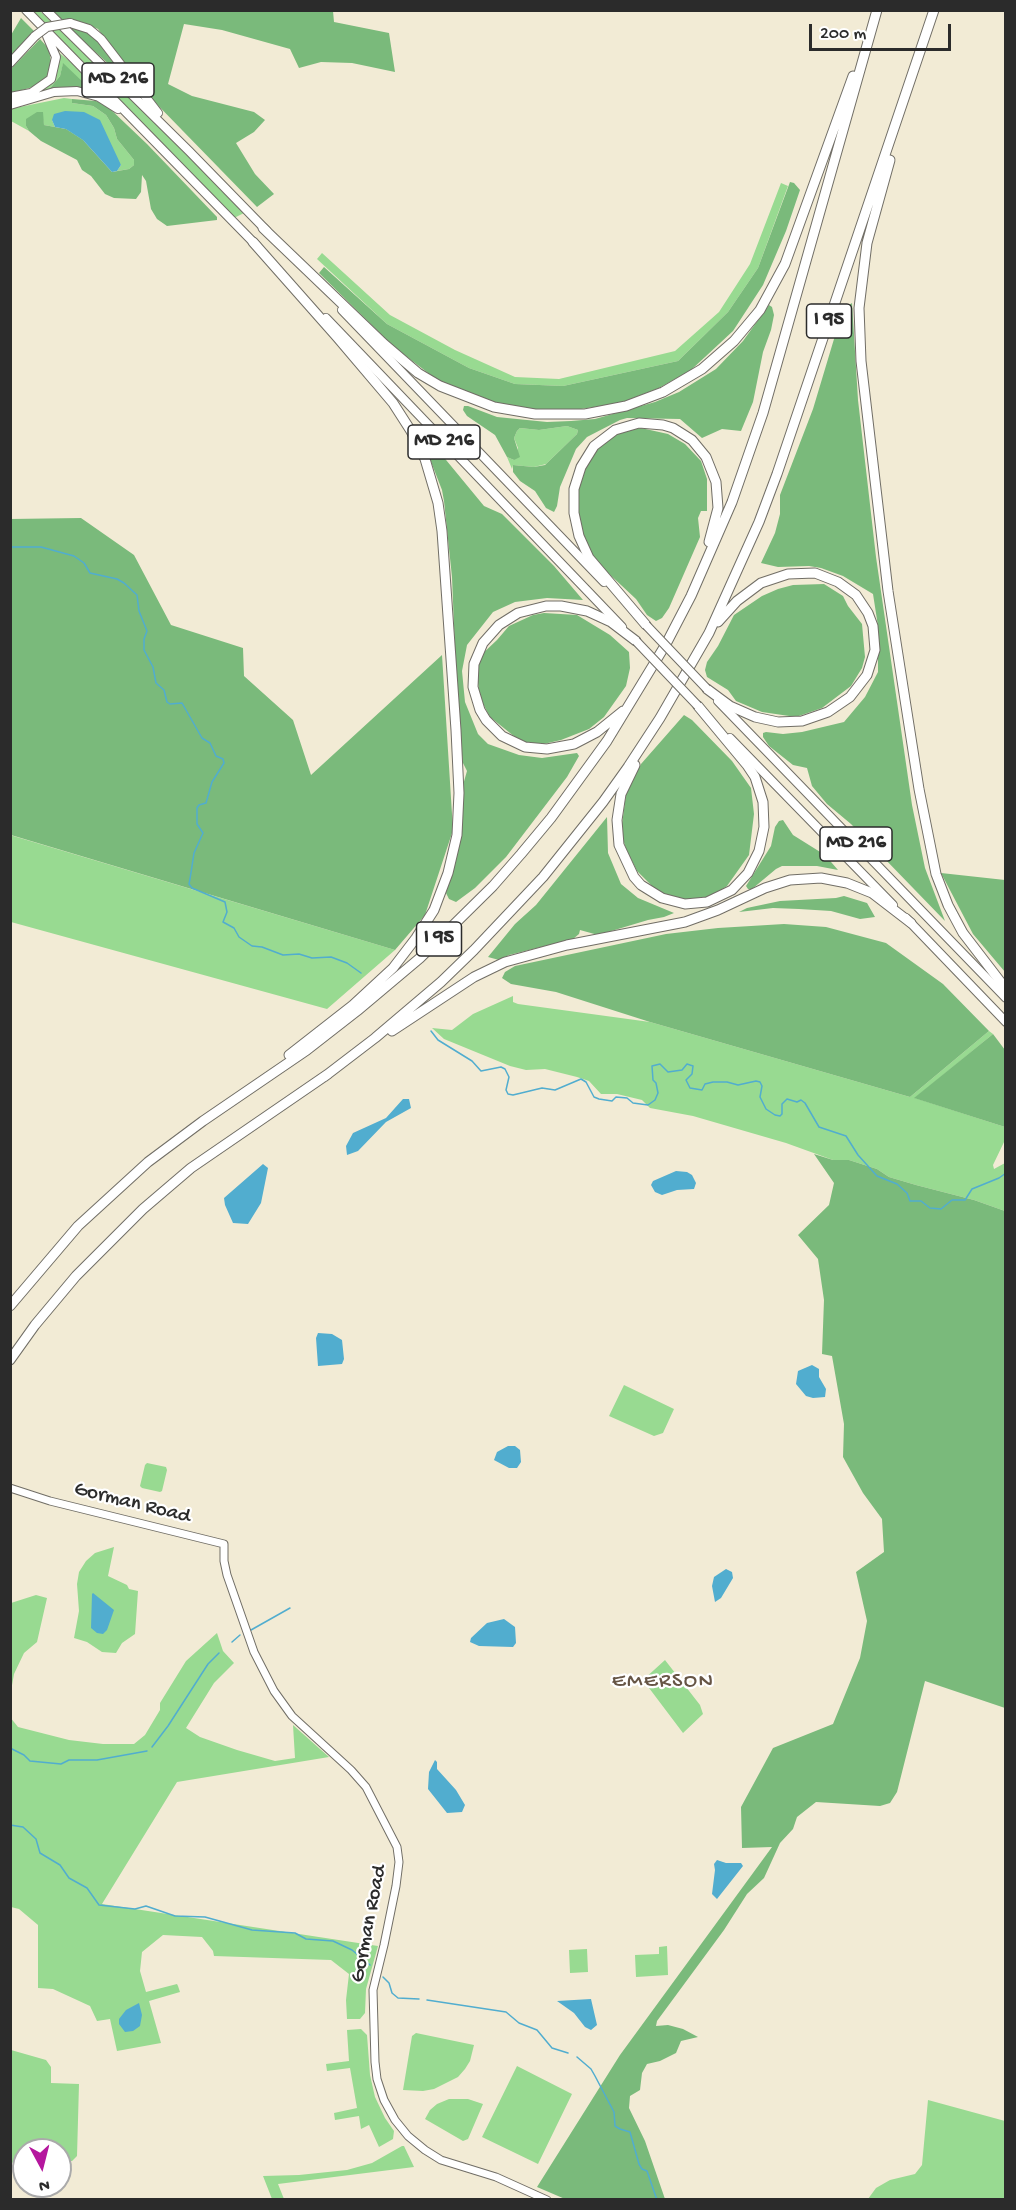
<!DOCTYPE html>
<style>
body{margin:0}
#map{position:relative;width:1016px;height:2210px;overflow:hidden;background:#f2ebd5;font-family:"Gochi Hand",sans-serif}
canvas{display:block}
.frame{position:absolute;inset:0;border:12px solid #2b2b2b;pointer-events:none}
.north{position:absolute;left:12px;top:2138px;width:60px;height:60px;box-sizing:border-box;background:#fff;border:2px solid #aaa;border-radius:50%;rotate:173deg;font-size:16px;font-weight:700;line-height:24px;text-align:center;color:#2b2b2b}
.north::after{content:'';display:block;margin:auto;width:21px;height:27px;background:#b5179e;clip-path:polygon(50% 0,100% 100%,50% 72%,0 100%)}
.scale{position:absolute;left:809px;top:24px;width:142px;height:27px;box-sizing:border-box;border:3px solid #2b2b2b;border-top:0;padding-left:8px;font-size:18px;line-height:21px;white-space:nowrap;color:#2b2b2b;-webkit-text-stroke:4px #fff;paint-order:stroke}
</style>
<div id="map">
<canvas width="1016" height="2210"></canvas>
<div class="frame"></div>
<div class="north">N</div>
<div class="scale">200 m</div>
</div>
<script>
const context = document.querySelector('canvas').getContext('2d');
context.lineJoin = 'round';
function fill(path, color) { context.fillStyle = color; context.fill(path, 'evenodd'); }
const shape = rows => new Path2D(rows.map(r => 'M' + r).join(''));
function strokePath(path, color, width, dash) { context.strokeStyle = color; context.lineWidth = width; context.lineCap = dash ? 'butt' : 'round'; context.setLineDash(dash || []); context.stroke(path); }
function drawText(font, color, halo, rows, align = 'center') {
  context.font = font + ' "Gochi Hand",sans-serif'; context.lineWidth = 4.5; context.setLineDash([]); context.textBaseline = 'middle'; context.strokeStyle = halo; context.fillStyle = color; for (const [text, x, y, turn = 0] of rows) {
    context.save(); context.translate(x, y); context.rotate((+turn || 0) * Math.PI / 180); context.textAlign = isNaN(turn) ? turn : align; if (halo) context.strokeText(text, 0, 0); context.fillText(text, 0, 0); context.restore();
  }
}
fill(shape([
 [30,11,40,11,148,114,244,213,234,218],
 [57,51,73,64,102,96,83,90,63,64,60,76,47,92,32,95,49,85],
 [64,98,72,99,72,103,93,106,106,115,114,128,117,139,134,160,134,165,129,169,117,171,121,165,52,120,55,127,44,125,43,120,26,126,29,131,11,121,10,109],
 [781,183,788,186,758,268,728,312,678,361,563,386,515,384,469,368,387,324,317,259,322,253,390,315,455,350,515,377,559,379,675,351,719,312,750,264],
 [567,426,578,430,577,434,546,464,534,467,513,465,512,469,507,457,514,460,518,448,514,438,517,431,520,428,539,430],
 [10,835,395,950,327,1009,11,922],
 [513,996,513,1002,518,1004,650,1022,910,1097,989,1031,993,1034,915,1098,1005,1127,1005,1140,993,1165,994,1169,1005,1163,1005,1211,974,1200,916,1185,889,1177,877,1169,849,1160,833,1160,786,1143,693,1116,650,1108,642,1100,617,1094,601,1094,589,1081,577,1077,545,1069,526,1070,510,1066,444,1039,432,1028,452,1030,473,1014],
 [624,1385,674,1409,663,1433,654,1436,609,1416],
 [147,1463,166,1467,167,1470,162,1491,160,1492,142,1488,140,1486,145,1465],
 [114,1547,108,1576,127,1585,129,1589,138,1591,135,1634,122,1643,116,1653,102,1652,87,1642,74,1638,79,1611,77,1584,79,1572,86,1561,95,1553],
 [36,1595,47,1598,37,1642,24,1653,14,1674,11,1691,11,1603],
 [217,1633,223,1651,234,1663,214,1683,186,1728,200,1737,237,1750,275,1761,295,1758,293,1725,329,1757,177,1782,102,1904,378,1946,366,1989,365,2013,360,2019,347,2019,346,2000,349,1974,331,1960,214,1956,213,1951,202,1937,163,1935,142,1952,140,1971,146,1992,177,1984,178,1986,180,1992,149,2001,161,2043,117,2051,110,2019,97,2021,90,2006,53,1989,38,1988,38,1925,19,1909,11,1907,10,1717,18,1727,69,1740,103,1744,134,1744,145,1735,160,1710,160,1703,186,1661],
 [665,1660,700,1705,703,1714,683,1733,643,1680],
 [667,1946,668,1975,636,1977,635,1955,659,1954,659,1947],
 [587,1949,588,1972,570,1973,569,1950],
 [361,2029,367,2035,370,2075,375,2097,385,2118,394,2131,393,2139,379,2147,369,2125,361,2129,359,2116,335,2120,334,2113,357,2108,350,2068,327,2071,326,2064,349,2061,347,2030],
 [416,2033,474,2045,470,2061,465,2069,458,2077,434,2089,423,2091,403,2090,412,2036],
 [11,2050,46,2060,51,2067,51,2083,79,2084,77,2156,72,2161,60,2161,60,2150,24,2150,24,2160,11,2163],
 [517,2066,572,2094,538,2164,482,2137],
 [449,2099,468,2099,483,2104,468,2139,463,2141,425,2119,430,2110,437,2104],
 [928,2100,1005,2121,1005,2199,868,2199,876,2188,890,2180,915,2174,922,2165],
 [402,2146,404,2146,414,2167,278,2184,284,2199,272,2199,263,2176,299,2175,347,2170,372,2163]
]), '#98da91');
fill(shape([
 [53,11,333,11,334,22,389,33,395,72,352,63,321,62,299,68,290,49,222,30,184,24,168,84,192,96,254,112,265,120,254,132,236,143,255,174,274,194,257,207,144,91,98,29,82,22,62,20],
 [21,18,35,32,11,60,11,35],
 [68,27,86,32,99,42,125,79],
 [40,39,49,49,51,63,48,76,40,85,11,93,10,70],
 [63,63,85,84,86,88,47,92,60,76],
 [72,99,96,101,106,105,147,144,217,217,217,220,167,226,157,219,151,209,146,181,142,175,141,192,136,199,114,198,105,194,91,176,82,170,77,160,41,141,29,131,26,126,26,119,37,112,43,112,44,125,66,129,83,140,112,172,129,169,134,165,134,160,117,139,114,128,106,115,93,106,72,103],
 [790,182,794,183,800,190,786,231,763,285,733,331,691,370,659,388,620,403,568,411,528,409,485,401,436,379,394,347,319,273,324,267,387,324,469,368,515,384,563,386,678,361,728,312,758,268],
 [852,303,858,400,876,557,912,805,925,868,945,921,851,824,827,804,812,786,807,768,793,765,769,746,763,737,763,733,766,732,783,734,802,732,844,722,865,697,878,672,878,626,873,594,843,576,821,568,809,566,778,567,761,563,775,533,780,514,780,495,813,409,843,309],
 [769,305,772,307,774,315,771,330,763,352,753,402,741,431,722,429,702,438,680,419,627,418,620,420,587,437,576,449,560,487,557,506,554,512,546,508,535,491,520,481,513,472,513,465,534,467,545,465,577,434,578,430,567,426,539,430,520,428,517,431,514,438,520,457,514,460,507,457,495,435,467,416,463,410,464,406,468,406,497,417,547,422,571,421,595,419,655,402,679,392,716,369,743,341],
 [641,428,668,434,685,444,701,461,707,479,707,511,701,511,698,518,700,537,669,608,662,618,656,621,647,615,636,599,591,557,577,519,579,487,587,462,607,439,625,431],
 [431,445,437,449,484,506,502,514,554,566,583,600,547,598,515,602,493,612,467,645,462,671,465,702,478,734,488,744,519,755,542,758,577,753,579,756,567,777,506,857,475,888,456,902,449,899,446,893,463,785,467,771,463,763,458,723,452,577,444,501,442,490,428,454,428,446],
 [81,518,134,555,171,625,243,648,244,676,293,720,311,775,442,655,453,830,425,915,395,950,11,835,10,519],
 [824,584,843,596,848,606,862,624,865,657,862,668,851,686,822,708,796,717,762,712,736,701,728,690,707,677,705,670,707,662,718,646,734,615,762,596,778,589,793,585],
 [544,613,577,615,610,635,629,652,630,668,626,686,604,717,589,729,561,740,539,745,520,741,490,717,480,698,477,675,480,656,497,640,509,626,533,615],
 [684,715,692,720,732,761,751,788,754,814,749,855,727,886,711,897,688,902,658,892,637,871,626,849,621,832,626,794,641,764],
 [607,817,608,853,621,884,638,898,674,913,664,917,648,920,598,935,580,930,579,934,573,939,509,955,499,960,488,957,515,924,536,905],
 [783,820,793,835,825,855,838,870,817,866,782,866,776,869,752,889,748,889,746,886,771,846,775,827,779,821],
 [941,873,1005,880,1005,972,973,934],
 [844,896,867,903,875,917,860,919,831,911,799,909,773,908,739,912,747,908,780,901,836,898],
 [784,924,826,927,886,943,943,984,989,1031,910,1097,650,1022,556,992,511,984,502,978,505,972,515,966,666,934,718,928],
 [993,1034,1005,1050,1005,1127,914,1098],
 [814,1154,833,1160,849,1160,877,1169,889,1177,916,1185,974,1200,1005,1211,1005,1708,925,1681,897,1792,890,1803,880,1806,816,1802,797,1817,793,1829,780,1843,764,1878,747,1894,724,1930,657,2021,656,2026,668,2025,683,2029,698,2037,681,2041,676,2053,660,2061,647,2064,642,2073,640,2090,630,2096,629,2108,645,2141,665,2199,565,2199,537,2187,620,2055,772,1847,742,1848,741,1807,773,1748,833,1724,860,1658,867,1621,856,1572,884,1552,882,1519,863,1493,843,1457,844,1424,832,1356,822,1354,824,1300,818,1259,798,1235,829,1205,834,1183]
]), '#7aba7b');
fill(shape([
 [65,111,84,112,100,120,121,165,117,171,112,172,83,140,66,129,55,127,52,120,54,114],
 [403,1099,409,1099,411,1108,386,1122,358,1151,347,1155,346,1146,353,1133,386,1118],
 [263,1164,268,1168,261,1203,248,1224,233,1223,225,1205,224,1198],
 [676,1171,687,1172,692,1175,696,1183,694,1189,677,1190,662,1195,655,1192,651,1185,653,1181],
 [318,1333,332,1334,342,1340,344,1359,342,1364,318,1366,316,1338],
 [812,1365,819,1369,819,1377,826,1389,825,1397,813,1398,806,1396,796,1384,798,1371],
 [508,1446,515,1446,520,1450,521,1462,517,1468,509,1468,494,1460,497,1452],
 [726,1569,732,1572,733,1578,721,1598,715,1602,712,1586,714,1577],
 [93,1593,114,1610,107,1630,103,1634,97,1633,91,1628,92,1594],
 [504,1619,515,1627,516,1643,513,1647,479,1646,470,1642,471,1638,487,1623],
 [435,1760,437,1762,437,1769,456,1790,465,1805,462,1812,447,1813,428,1789,429,1772],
 [717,1860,726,1863,741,1863,743,1866,717,1899,712,1894,715,1870,714,1864],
 [591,1999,597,2025,591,2030,585,2027,574,2013,557,2001],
 [139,2003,142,2015,140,2026,133,2031,125,2032,119,2024,119,2019,126,2010]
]), '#51adcf');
strokePath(shape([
 [10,547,41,547,74,556,84,563,90,573,117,579,124,583,137,595,139,611,147,631,144,639,144,650,153,667,156,683,164,690,167,702,170,704,182,703,202,738,210,743,216,756,223,759,224,763,212,782,206,803,199,805,197,808,197,824,203,833,194,853,190,879,189,884,192,888,225,902,227,912,223,922,234,928,239,937,252,946,262,947,283,955,299,954,312,958,331,957,347,963,361,973],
 [431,1031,438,1040,472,1061,481,1071,501,1067,505,1069,509,1077,506,1090,508,1094,513,1095,542,1088,555,1090,581,1079,586,1082,594,1097,599,1099,612,1101,616,1097,627,1098,633,1103,648,1105,655,1100,658,1093,656,1083,653,1080,652,1066,660,1064,668,1072,682,1070,687,1064,693,1066,692,1074,686,1080,690,1088,702,1090,705,1084,713,1082,727,1082,738,1085,756,1081,760,1082,762,1086,760,1097,766,1109,775,1115,780,1116,782,1114,782,1104,787,1099,797,1102,801,1100,805,1103,819,1127,846,1136,858,1155,877,1176,897,1184,907,1193,910,1201,921,1201,930,1208,941,1209,952,1200,965,1200,972,1189,999,1178,1006,1173],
 [251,1630,290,1608],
 [232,1642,240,1635],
 [152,1747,168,1726,208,1664,219,1653],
 [10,1748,24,1755,30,1761,61,1764,69,1760,97,1760,147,1751],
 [10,1825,23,1827,36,1839,40,1853,60,1865,69,1878,87,1888,99,1905,135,1909,146,1906,175,1916,205,1917,252,1930,295,1933,306,1939,333,1941,352,1950,370,1965],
 [383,1977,389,1983,392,1993,398,1998,419,1999],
 [427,2000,506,2012,519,2023,537,2030,552,2048,568,2053],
 [577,2057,591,2069,595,2076,614,2112,615,2126,620,2129,630,2132,639,2164,642,2169,647,2171,657,2200]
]), '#51adcf', 1.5);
const minor = shape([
 [10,1488,50,1501,224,1544,224,1561,227,1575,254,1652,274,1691,292,1716,351,1770,366,1787,397,1847,399,1862,396,1886,384,1945,373,1990,375,2062,377,2079,384,2100,395,2120,408,2136,425,2150,441,2160,496,2177,547,2200]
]);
const major = shape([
 [26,10,257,246],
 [46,10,189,151,267,231],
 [70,23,89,29,101,39,158,113],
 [10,63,35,36],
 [10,97,31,93,51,79,56,57,47,36],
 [10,105,54,92,77,91,99,97,118,109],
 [342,310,604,582],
 [326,318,622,627],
 [718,701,1006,998],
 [730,738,893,905],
 [906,918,1006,1022]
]);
const highway = shape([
 [890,160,867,243,859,308,861,361,888,591,919,789,936,874,948,905,963,933,1006,989],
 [263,228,384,344,418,373,440,386,494,407,535,414,585,414,626,406,663,392,702,369,734,341,760,310,785,264,853,76],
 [253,242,337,337,393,403,411,431,425,459,438,503,442,531,456,730,459,793,457,835,448,873,434,910,416,938,393,968,353,1005,289,1055],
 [646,625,589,558,579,536,574,513,574,489,581,467,594,446,615,430,639,423,663,425,673,428,692,440,706,457,716,482,718,508,709,542],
 [707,689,730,706,755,717,778,722,802,721,828,712,850,697,867,675,875,650,873,626,868,613,856,595,838,582,815,573,788,574,761,583,737,601,718,622],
 [623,711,597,732,574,744,547,749,525,747,502,736,486,720,480,710,473,687,474,664,483,643,499,625,518,613,546,606,561,606,587,611,611,622,636,641],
 [635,765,621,794,617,820,619,845,634,877,641,885,662,898,685,904,707,902,732,890,748,873,759,851,764,827,763,802,755,777,747,765,698,706],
 [392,1031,474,977,505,962,567,945,685,922,718,910,765,888,790,880,821,878,847,883,872,893,911,923],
 [324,1077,375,1038,441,982,474,950,543,877,603,802,628,767,660,718,709,633,759,522,777,474,934,10],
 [10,1306,78,1226,148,1162,203,1121,307,1050,357,1011,420,958,493,886,521,854,551,818,607,741,666,644,691,596,732,502,763,413,877,10],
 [10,1360,35,1325,76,1276,143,1209,191,1168,328,1074]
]);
strokePath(minor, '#716e66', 9);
strokePath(major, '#716e66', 10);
strokePath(highway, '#716e66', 11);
strokePath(minor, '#fff', 7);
strokePath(major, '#fff', 8);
strokePath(highway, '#fff', 9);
const majorBridge = shape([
 [35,36,47,27,70,23],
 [646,625,707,689],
 [636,641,698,706]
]);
strokePath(majorBridge, '#716e66', 10, []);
strokePath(majorBridge, '#fff', 8);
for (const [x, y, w] of [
 [118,80,72],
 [829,321,45],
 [444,442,72],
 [856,844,72],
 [439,939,45]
]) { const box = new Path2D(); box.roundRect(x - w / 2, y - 17, w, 34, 4.5); context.fillStyle = '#fff'; context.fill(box); strokePath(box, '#2b2b2b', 1.5); }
drawText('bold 20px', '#2b2b2b', null, [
 ["MD 216",118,80],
 ["I 95",829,321],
 ["MD 216",444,442],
 ["MD 216",856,844],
 ["I 95",439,939]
]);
drawText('21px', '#2b2b2b', '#fff', [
 ["Gorman Road",132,1504,14],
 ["Gorman Road",370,1924,-79]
]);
context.letterSpacing = '1.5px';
drawText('22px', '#665545', '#fff', [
 ["EMERSON",663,1683]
]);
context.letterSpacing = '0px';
</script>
